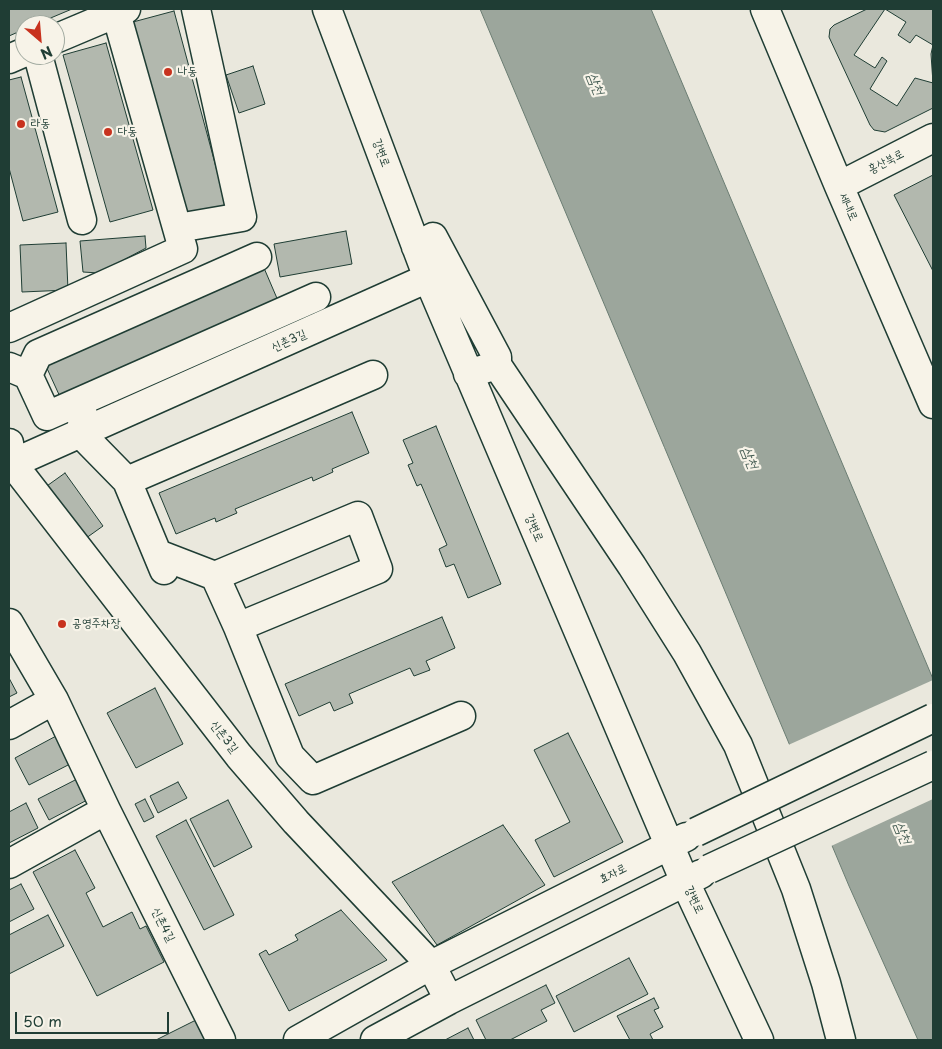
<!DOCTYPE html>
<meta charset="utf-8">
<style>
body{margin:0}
#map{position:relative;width:942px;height:1049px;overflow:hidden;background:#eae8dd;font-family:"Playpen Sans",sans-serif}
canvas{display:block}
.frame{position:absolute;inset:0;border:10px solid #1f3d34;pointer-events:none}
.north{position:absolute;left:15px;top:15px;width:50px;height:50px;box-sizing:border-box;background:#f7f3e8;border:1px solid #a1aaa0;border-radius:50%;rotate:153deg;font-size:14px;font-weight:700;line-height:20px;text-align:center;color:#1f3d34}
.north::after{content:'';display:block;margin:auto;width:18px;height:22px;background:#c8321e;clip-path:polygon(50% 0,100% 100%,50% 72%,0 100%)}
.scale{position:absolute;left:15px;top:1012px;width:154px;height:22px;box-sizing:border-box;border:2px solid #1f3d34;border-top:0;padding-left:6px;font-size:15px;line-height:18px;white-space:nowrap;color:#1f3d34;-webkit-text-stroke:4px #f7f3e8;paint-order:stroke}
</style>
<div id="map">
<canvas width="942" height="1049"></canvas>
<div class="frame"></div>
<div class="north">N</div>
<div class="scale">50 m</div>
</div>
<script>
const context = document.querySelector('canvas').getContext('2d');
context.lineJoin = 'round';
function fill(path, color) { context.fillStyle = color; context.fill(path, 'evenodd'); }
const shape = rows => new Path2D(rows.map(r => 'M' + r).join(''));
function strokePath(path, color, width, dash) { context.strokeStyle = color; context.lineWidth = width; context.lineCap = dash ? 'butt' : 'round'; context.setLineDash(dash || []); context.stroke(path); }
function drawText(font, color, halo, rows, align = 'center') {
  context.font = font + ' "Playpen Sans","Poor Story",sans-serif'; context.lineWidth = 4.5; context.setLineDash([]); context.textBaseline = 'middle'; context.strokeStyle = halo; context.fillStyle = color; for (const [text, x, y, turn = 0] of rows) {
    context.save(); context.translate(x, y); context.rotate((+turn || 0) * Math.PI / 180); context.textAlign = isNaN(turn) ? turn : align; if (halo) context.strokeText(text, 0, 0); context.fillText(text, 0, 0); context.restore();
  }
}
const water = shape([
 [480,9,651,9,933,679,933,1040,918,1040,849,886,480,9]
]);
fill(water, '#9ca69c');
strokePath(water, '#6a7c72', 1);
fill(shape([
 [933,680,933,799,829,847,786,746]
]), '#eae8dd');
const building = shape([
 [9,9,72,9,34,25,25,25,25,29,9,36,9,9],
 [867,9,933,9,933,108,885,132,874,130,870,125,829,37,830,29,834,25,867,9],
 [885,9,906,22,898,35,910,43,916,35,933,45,931,54,933,83,915,78,897,106,870,89,887,61,882,57,875,68,854,55,885,9],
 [174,11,227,208,186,219,133,22,174,11],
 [106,43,153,210,110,222,63,55,106,43],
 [253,66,265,104,239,113,226,75,253,66],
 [21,77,58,212,23,221,9,168,9,80,21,77],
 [933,175,933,271,894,195,933,175],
 [346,231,352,264,280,277,274,244,346,231],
 [145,236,146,248,99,273,83,272,80,241,145,236],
 [66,243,68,290,22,292,20,245,66,243],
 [264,268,279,303,61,399,45,364,264,268],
 [352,412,369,453,332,469,333,472,313,481,312,477,235,509,237,513,216,522,215,518,176,534,159,493,352,412],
 [436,426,501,584,468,598,454,564,446,567,439,549,447,545,421,484,417,486,408,465,413,463,403,440,436,426],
 [65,473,103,526,82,541,44,488,65,473],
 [442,617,455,648,426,661,430,670,414,676,410,668,349,694,353,703,334,711,330,702,299,716,285,684,442,617],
 [9,678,17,693,9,697,9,678],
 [155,688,183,744,136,768,107,713,155,688],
 [568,733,623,842,554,877,535,840,570,822,534,750,568,733],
 [58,735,72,763,29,785,15,758,58,735],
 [81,777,91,798,49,820,38,799,81,777],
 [178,782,187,798,158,813,150,796,178,782],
 [145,799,154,817,144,822,135,804,145,799],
 [228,800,252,847,214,867,190,819,228,800],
 [26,803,38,828,9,843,9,812,26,803],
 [186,820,234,915,204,930,156,836,186,820],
 [503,825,545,885,437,945,392,882,503,825],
 [75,850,95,888,86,893,103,927,132,912,140,929,146,926,164,962,97,996,33,872,75,850],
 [21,884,34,909,9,922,9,890,21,884],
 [341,910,387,960,289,1011,259,954,266,950,269,955,298,940,295,935,341,910],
 [48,915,64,946,9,974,9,935,48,915],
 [629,958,648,994,574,1032,556,996,629,958],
 [546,985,555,1003,541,1010,547,1021,510,1040,486,1040,476,1020,546,985],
 [654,998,659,1008,654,1010,663,1027,650,1034,653,1040,630,1040,617,1016,654,998],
 [208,1014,221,1040,156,1040,208,1014],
 [468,1028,474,1040,445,1040,468,1028]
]);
fill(building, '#b2b8ae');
strokePath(building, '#1f3d34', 1);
const minor = shape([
 [327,9,428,278,685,882,759,1040],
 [765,9,839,186,933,404],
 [55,39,126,9],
 [38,55,82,220],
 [9,59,25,52],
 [839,186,933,138],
 [178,228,242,217,196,9],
 [416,247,433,237,497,357,497,365],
 [9,328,183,249,116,13],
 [9,367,28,375,47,416,316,297],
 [468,374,497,365,632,566,687,653,738,745,796,889,826,983,841,1040],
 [28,375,38,354,257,257],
 [84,417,80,433,127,481,164,570],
 [9,443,12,463,239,756,296,822,431,965,449,1000],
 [9,465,428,278],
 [127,481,373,375],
 [158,554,215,576,238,627,290,756,313,780,461,716],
 [215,576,358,516,378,569,238,627],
 [9,623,54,700,106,810,221,1040],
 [9,725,54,700],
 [9,864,106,810],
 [298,1040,431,965,686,837],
 [375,1040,449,1000,701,874]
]);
strokePath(minor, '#1f3d34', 31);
strokePath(minor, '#f7f3e8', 28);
const minorBridge = shape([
 [696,832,933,718],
 [709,869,933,765]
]);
strokePath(minorBridge, '#1f3d34', 31, []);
strokePath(minorBridge, '#f7f3e8', 28);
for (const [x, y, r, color] of [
 [168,72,5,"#c8321e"],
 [21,124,5,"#c8321e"],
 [108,132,5,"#c8321e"],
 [62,624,5,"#c8321e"]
]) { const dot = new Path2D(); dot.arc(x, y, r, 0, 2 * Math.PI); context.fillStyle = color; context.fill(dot); strokePath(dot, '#f7f3e8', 2); }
drawText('12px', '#1f3d34', '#f7f3e8', [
 ["나동",178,72],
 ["라동",31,124],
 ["다동",118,132],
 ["공영주차장",72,624]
], 'left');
drawText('12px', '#1f3d34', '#f7f3e8', [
 ["강변로",381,153,70],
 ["홍산북로",886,162,-27],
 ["세내로",848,207,66],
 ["신촌3길",289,341,-24],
 ["강변로",534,528,67],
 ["신촌3길",224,737,52],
 ["효자로",613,874,-26],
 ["강변로",694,900,65],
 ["신촌4길",163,925,63]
]);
drawText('italic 14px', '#445c53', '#f7f3e8', [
 ["삼천",595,84,68],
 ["삼천",749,458,68],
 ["삼천",902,833,68]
]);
</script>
